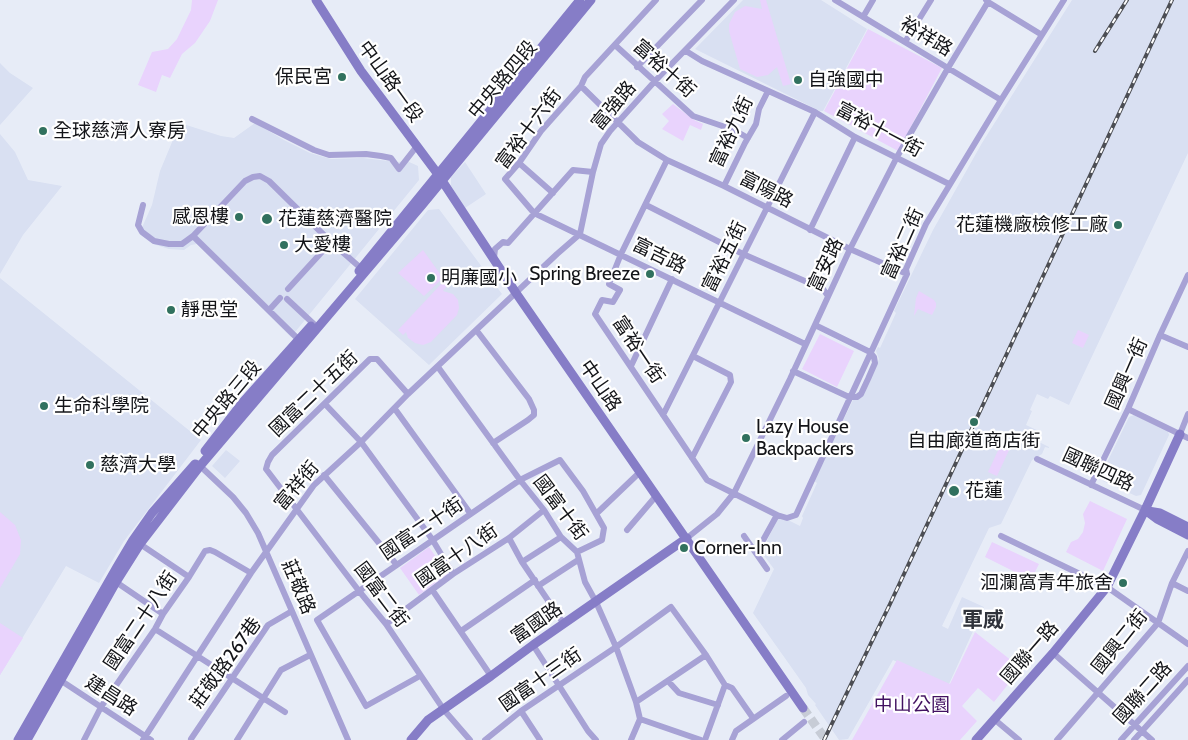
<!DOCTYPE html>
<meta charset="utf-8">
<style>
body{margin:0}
canvas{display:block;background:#e7ecf7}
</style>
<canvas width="1188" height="740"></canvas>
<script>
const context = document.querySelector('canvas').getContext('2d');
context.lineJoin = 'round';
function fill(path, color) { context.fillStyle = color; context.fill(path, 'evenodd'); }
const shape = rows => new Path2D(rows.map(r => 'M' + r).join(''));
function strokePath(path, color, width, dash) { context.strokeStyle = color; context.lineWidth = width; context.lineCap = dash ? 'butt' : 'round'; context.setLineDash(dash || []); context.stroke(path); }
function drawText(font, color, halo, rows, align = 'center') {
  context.font = font + ' Cabin,"Noto Sans TC",sans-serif'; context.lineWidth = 4.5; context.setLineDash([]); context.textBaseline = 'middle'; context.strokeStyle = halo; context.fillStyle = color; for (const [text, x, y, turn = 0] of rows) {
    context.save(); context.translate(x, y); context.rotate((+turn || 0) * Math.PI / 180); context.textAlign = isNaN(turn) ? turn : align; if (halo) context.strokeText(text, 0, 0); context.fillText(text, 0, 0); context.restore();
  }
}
fill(shape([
 [743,0,821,0,867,29,823,111,820,111,695,49],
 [1072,0,1188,0,1188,153,1069,405,1050,396,1048,399,1037,394,1030,410,1032,411,1026,425,1041,432,1037,441,1049,447,1049,448,1045,447,1042,454,1032,460,1001,524,989,528,942,626,948,629,962,597,984,607,949,684,893,660,848,739,839,740,815,705,816,704,808,695,806,688,753,613,774,569,762,553,762,550,778,519,782,517,800,526,803,518,802,516,817,483,814,481,853,400,861,397,879,359,876,351,878,347,880,348,896,313,894,311,933,230,982,143],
 [0,63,10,73,33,88,0,125],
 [180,123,221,136,234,138,255,123,284,140,310,153,331,159,363,158,397,162,407,161,418,166,419,180,291,337,197,244,191,245,184,250,169,249,153,244,140,232,152,205,160,171],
 [0,134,15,152,28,180,62,186,23,235,0,274],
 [465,162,486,194,465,208,451,186,451,177],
 [439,209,502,294,429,365,355,299,428,210],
 [0,278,201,440,124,541,99,583,66,566,0,675],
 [1134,415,1168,431,1169,435,1141,495,1136,496,1103,481,1101,475,1129,417],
 [226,450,240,461,225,478,212,466]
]), '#d9e0f2');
fill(shape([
 [192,0,218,0,210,21,195,43,182,54,170,78,162,75,156,92,138,85,152,52,168,49,177,39,191,10],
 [760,0,766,0,791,84,783,86,777,67,768,75,757,77,740,69,729,31,729,24,735,12,745,6,762,9],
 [868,29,942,68,898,151,824,111],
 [673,104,694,120,703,124,701,130,690,125,683,141,662,129,669,121,662,114],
 [423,250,443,278,424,296,398,273],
 [443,282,447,286,443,291,453,294,458,300,459,308,457,315,431,342,423,345,415,343,408,338,406,332,403,335,398,330],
 [919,291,934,300,936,303,936,307,932,315,918,309,914,316,916,298],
 [1078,330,1089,335,1083,348,1072,343],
 [820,334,854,351,837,387,802,369],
 [1002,442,1011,446,997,476,988,472],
 [1090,501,1127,519,1103,571,1066,552,1071,542,1078,539,1083,532,1085,523,1083,514],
 [0,512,15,525,21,540,20,554,0,588],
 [992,542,1039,564,1031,580,985,557],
 [429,547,448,574,419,595,400,568],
 [0,623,23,638,0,675],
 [975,632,1021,668,994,702,978,688,962,706,977,721,960,740,852,740,897,660,950,684]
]), '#e9d3fd');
strokePath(shape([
 [803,708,826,740]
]), '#c7ccd6', 9, [9, 4.5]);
strokePath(shape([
 [656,0,585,77,581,86,541,131,519,163,505,179,534,213,805,344],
 [835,0,1001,100],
 [988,2,1042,35],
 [863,17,873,0],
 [905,42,931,0],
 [615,45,693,116,734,130,748,138],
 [686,51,702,61,815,112,855,137,949,184],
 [637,67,702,0],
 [581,86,638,142,667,160,724,186,850,249,907,274],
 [252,119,314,150,329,155,366,154,381,156,391,158,399,169,417,146],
 [667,160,621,254,609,284,620,290,613,302,602,300,595,314,707,480,777,515,787,518,796,515,907,274,906,269,926,224,1001,100,1064,0],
 [519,163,553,193],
 [724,186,745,143,756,124,759,109,768,91],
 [143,205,138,225,142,232,154,241,169,244,182,244,193,236,245,181,253,177,260,176,269,181,331,242,363,270],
 [646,205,743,254,823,289,828,296],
 [810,230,855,137],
 [193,236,299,340],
 [494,258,495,249,503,242,508,243,573,170,593,172],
 [288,289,331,242],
 [287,299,317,327],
 [270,309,280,298],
 [477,331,529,399,534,410,534,415,528,420,493,443],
 [1160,335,1188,347],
 [631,366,672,279],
 [438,367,520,480,544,510,561,537,577,552,585,582,596,602,616,647,636,702,640,719,631,740],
 [793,371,849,397,857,397,861,394,868,379,875,363,874,357,870,352,815,325],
 [408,394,377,359,370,359,272,455,268,462,266,469,359,591,386,624,444,710,470,740],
 [325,404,361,442,432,539,453,574],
 [395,409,470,513],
 [1128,409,1188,438],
 [663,415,815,112],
 [1180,434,1188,414],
 [692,458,731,382,730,375,693,356],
 [1037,459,1145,510],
 [197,463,233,497,246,513,258,533,348,740],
 [324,475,396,564],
 [1091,485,1128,409,1160,335,1188,275],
 [596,514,640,472],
 [627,530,656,496],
 [744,536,767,569],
 [1001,536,1107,587,1188,644],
 [509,538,522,562,564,624],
 [687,538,717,514,734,493,790,379,850,249,897,157,948,68,988,2,986,0],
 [140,544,189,577],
 [756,553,777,515],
 [522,562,561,537],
 [116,582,163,614],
 [1172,583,1188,591],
 [538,586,578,560],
 [433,591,491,676],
 [386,624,453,574,509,538,544,510],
 [155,629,285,712],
 [461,631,535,580],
 [533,645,588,731,596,740],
 [1053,653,1152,740],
 [420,676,366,706,317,620,520,480,560,460,583,491,604,528,602,540,577,552],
 [57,678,151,740],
 [668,681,679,693,718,705],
 [636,702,706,655],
 [521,711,540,740],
 [640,719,701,740],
 [994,719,1019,740],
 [191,739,268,625,292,611],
 [84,740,101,707,155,629,163,614,189,577,205,551,210,550,215,552,251,573],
 [143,740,251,573,314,485,361,442,408,394,557,254,580,234,593,172,601,144,610,131,655,81,734,0],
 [237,740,281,670,310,655],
 [485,740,521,711,616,647,671,607,706,655,725,685,732,688,753,718],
 [705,740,725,685],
 [732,740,736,731,786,696],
 [782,740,804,722],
 [1057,740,1158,623,1172,583,1188,551],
 [1121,740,1188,666],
 [1134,740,1188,680]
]), '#a7a2d5', 6);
strokePath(shape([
 [316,0,361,71,437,173,516,293,803,708],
 [359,271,580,0],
 [205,451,243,402,311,326],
 [1145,510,1157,519,1188,535],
 [1148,511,1160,513,1188,527],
 [18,740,117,567,133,540,152,513,195,464],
 [27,740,116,582,140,544,200,466,422,205,591,0],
 [411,740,428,720,491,676,533,645,687,538],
 [976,740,1053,653,1107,587,1145,510,1180,434]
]), '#867dc7', 9);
const rail = shape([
 [1095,51,1127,0],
 [824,740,890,604,1172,0]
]);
strokePath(rail, '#4c4e54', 4);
strokePath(rail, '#fff', 2, [5.5]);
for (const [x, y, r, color] of [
 [342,77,5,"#31715e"],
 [798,80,5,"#31715e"],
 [43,131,5,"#31715e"],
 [239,217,5,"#31715e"],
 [267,219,6,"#31715e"],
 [1118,225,5,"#31715e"],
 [284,245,5,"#31715e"],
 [650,274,5,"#31715e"],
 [431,278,5,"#31715e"],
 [171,310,5,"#31715e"],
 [44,406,5,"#31715e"],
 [974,422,5,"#31715e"],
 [746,438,5,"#31715e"],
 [90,465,5,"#31715e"],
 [954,491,6,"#31715e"],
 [684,548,5,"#31715e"],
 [1123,583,5,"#31715e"]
]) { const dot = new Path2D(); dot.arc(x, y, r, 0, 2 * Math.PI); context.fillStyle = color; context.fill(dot); strokePath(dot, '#fff', 2); }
drawText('19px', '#131418', '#fff', [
 ["裕祥路",926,37,31],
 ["富裕十街",664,69,42],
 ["中央路四段",503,80,-50],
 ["中山路一段",390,82,54],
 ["富強路",614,106,-50],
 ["富裕十六街",529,129,-53],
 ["富裕十一街",879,130,28],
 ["富裕九街",732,132,-65],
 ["富陽路",766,190,27],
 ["富裕二街",903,244,-66],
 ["富吉路",659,256,26],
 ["富裕五街",725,257,-64],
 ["富安路",826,265,-65],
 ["富裕一街",638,350,56],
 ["國興一街",1127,374,-66],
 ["中山路",600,386,55],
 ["國富二十五街",314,394,-44],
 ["中央路三段",227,400,-50],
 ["國聯四路",1098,470,25],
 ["富祥街",297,486,-50],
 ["國富十街",560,508,53],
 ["國富二十街",422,529,-34],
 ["國富十八街",457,556,-35],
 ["莊敬路",298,587,67],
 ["國富二街",381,595,53],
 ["國富二十八街",141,621,-56],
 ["富國路",537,623,-35],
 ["國興二街",1120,642,-51],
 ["國聯一路",1030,653,-49],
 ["莊敬路267巷",226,663,-54],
 ["國富十三街",541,680,-35],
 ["國聯二路",1143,693,-48],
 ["建昌路",111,696,33]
]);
drawText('19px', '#131418', '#fff', [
 ["保民宮",332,77,"right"],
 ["自強國中",808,80],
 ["全球慈濟人寮房",53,131],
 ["感恩樓",229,217,"right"],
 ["花蓮慈濟醫院",278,219],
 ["花蓮機廠檢修工廠",1108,225,"right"],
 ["大愛樓",294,245],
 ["Spring Breeze",640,274,"right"],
 ["明廉國小",441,278],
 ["靜思堂",181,310],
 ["生命科學院",54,406],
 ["Lazy House",756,427],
 ["Backpackers",756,449],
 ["自由廊道商店街",974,441,"center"],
 ["慈濟大學",100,465],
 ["花蓮",965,491],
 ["Corner-Inn",694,548],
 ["洄瀾窩青年旅舍",1113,583,"right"]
], 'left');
drawText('19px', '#421161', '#fff', [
 ["中山公園",912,705]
]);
drawText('bold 21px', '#30333b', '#fff', [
 ["軍威",983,621]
]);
</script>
